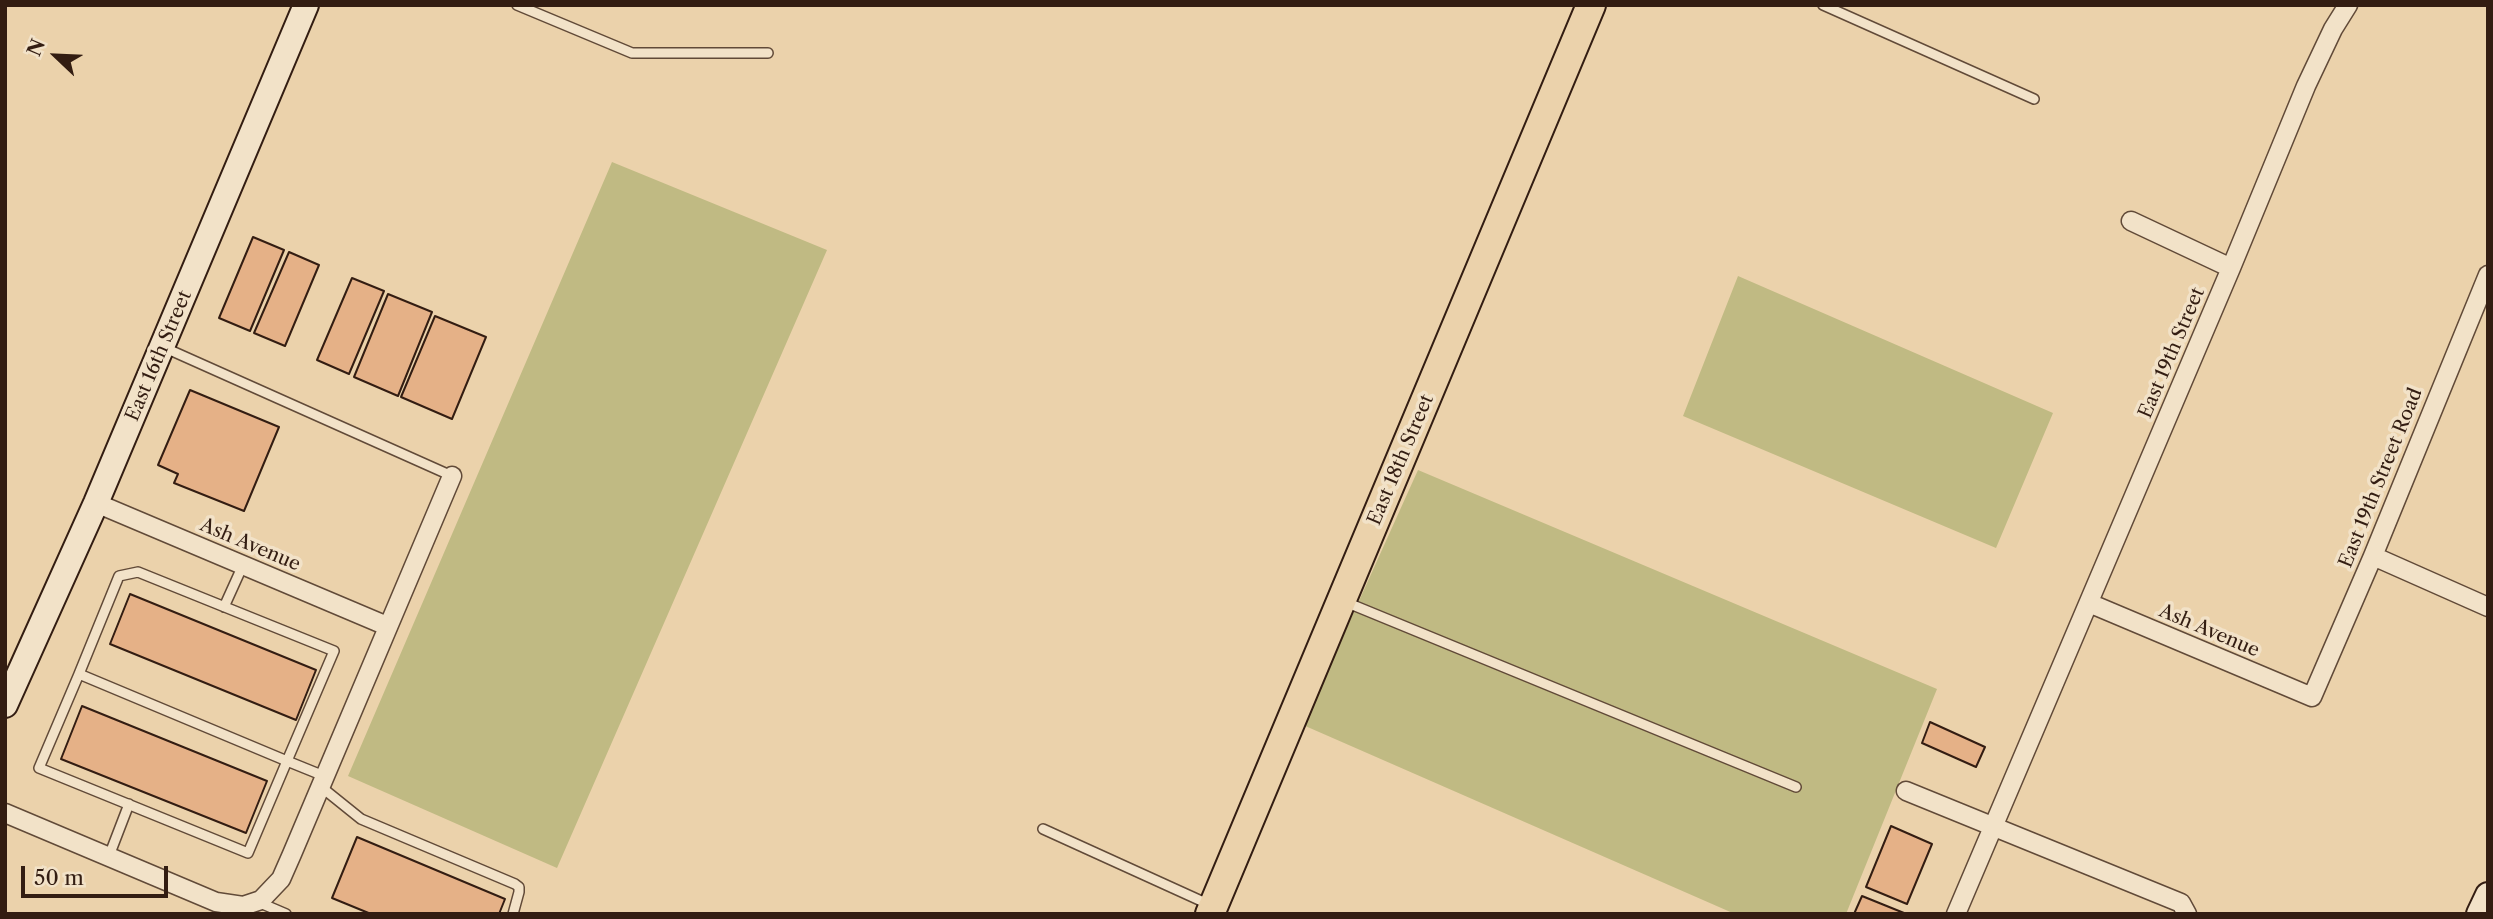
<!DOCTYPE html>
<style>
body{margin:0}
#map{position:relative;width:2493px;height:919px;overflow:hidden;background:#ebd2ab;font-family:"Libre Caslon Text",serif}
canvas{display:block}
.frame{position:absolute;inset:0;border:7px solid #331d12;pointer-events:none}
.north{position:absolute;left:21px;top:21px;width:70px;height:70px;-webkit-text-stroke:5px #f2e2c8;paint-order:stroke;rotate:293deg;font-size:19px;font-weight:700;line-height:28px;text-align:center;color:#331d12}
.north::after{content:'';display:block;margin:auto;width:24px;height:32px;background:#331d12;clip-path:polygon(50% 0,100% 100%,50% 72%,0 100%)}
.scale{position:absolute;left:21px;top:866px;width:147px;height:32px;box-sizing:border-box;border:4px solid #331d12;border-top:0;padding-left:9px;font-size:21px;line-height:24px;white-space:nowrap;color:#331d12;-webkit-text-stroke:5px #f2e2c8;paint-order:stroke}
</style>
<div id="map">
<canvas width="2493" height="919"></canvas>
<div class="frame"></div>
<div class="north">N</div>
<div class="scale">50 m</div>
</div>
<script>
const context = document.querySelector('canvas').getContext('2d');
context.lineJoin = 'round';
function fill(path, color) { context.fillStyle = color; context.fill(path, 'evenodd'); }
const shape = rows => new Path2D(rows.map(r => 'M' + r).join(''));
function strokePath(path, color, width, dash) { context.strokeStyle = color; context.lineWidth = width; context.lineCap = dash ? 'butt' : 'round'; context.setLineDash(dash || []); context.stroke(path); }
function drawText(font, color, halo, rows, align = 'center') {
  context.font = font + ' "Libre Caslon Text",serif'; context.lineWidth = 7; context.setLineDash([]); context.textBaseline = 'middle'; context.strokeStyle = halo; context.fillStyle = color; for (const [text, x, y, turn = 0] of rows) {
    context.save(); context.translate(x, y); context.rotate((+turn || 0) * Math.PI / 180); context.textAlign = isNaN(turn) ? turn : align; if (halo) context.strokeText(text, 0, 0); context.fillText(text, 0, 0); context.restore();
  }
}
fill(shape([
 [612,162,827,250,557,868,348,776],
 [1738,276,2053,413,1996,548,1683,416],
 [1418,470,1937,689,1846,914,1735,914,1303,725]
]), '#c0ba83');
const building = shape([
 [253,237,284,250,250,331,219,318,253,237],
 [289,252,319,265,285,346,254,333,289,252],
 [352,278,384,291,349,374,317,360,352,278],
 [388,294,432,312,398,396,354,377,388,294],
 [435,316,486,337,452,419,401,397,435,316],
 [190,390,279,427,244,511,174,483,178,474,158,465,190,390],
 [130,594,316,670,296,720,110,644,130,594],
 [82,706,267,781,246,833,61,759,82,706],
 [1930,722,1985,747,1976,767,1922,743,1930,722],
 [1891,826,1932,844,1907,904,1866,887,1891,826],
 [357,837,505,899,499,914,371,914,332,898,357,837],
 [1862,896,1904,913,1903,914,1854,914,1862,896]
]);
fill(building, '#e5b187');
strokePath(building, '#331d12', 2);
const lane = shape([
 [517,5,632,53,768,53],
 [1823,5,2034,99],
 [163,347,452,476],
 [1343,601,1796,787],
 [224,607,243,565],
 [79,674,39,768,248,853,287,761,334,651,138,572,119,576,79,674,287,761,324,776],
 [320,786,361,819,515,884,519,887,519,892,513,914],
 [1043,829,1208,904],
 [109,856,129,804],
 [258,902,286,914]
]);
const street = shape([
 [2131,221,2231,268],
 [96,503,387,626],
 [2373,556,2488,607],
 [2089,603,2312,697,2373,556,2488,275],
 [1906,791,2181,903,2187,914],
 [5,813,216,902,243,906,261,900,281,879,292,854,452,476],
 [1956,914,2231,268,2306,86,2333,29,2348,5]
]);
const secondary = shape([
 [5,705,96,503,306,5],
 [2479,914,2488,895]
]);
const primary = shape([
 [1210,914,1591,5]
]);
strokePath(lane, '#614a38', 12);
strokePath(street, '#614a38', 21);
strokePath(secondary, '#331d12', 28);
strokePath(primary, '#331d12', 32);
strokePath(lane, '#f2e2c8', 9);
strokePath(street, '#f2e2c8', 18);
strokePath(secondary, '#f2e2c8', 24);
strokePath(primary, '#ebd2ab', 28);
drawText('19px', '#331d12', '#f2e2c8', [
 ["East 19th Street",2172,353,-67],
 ["East 16th Street",159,356,-67],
 ["East 18th Street",1401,460,-67],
 ["East 19th Street Road",2381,478,-68],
 ["Ash Avenue",250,545,23],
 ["Ash Avenue",2209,631,23]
]);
</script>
